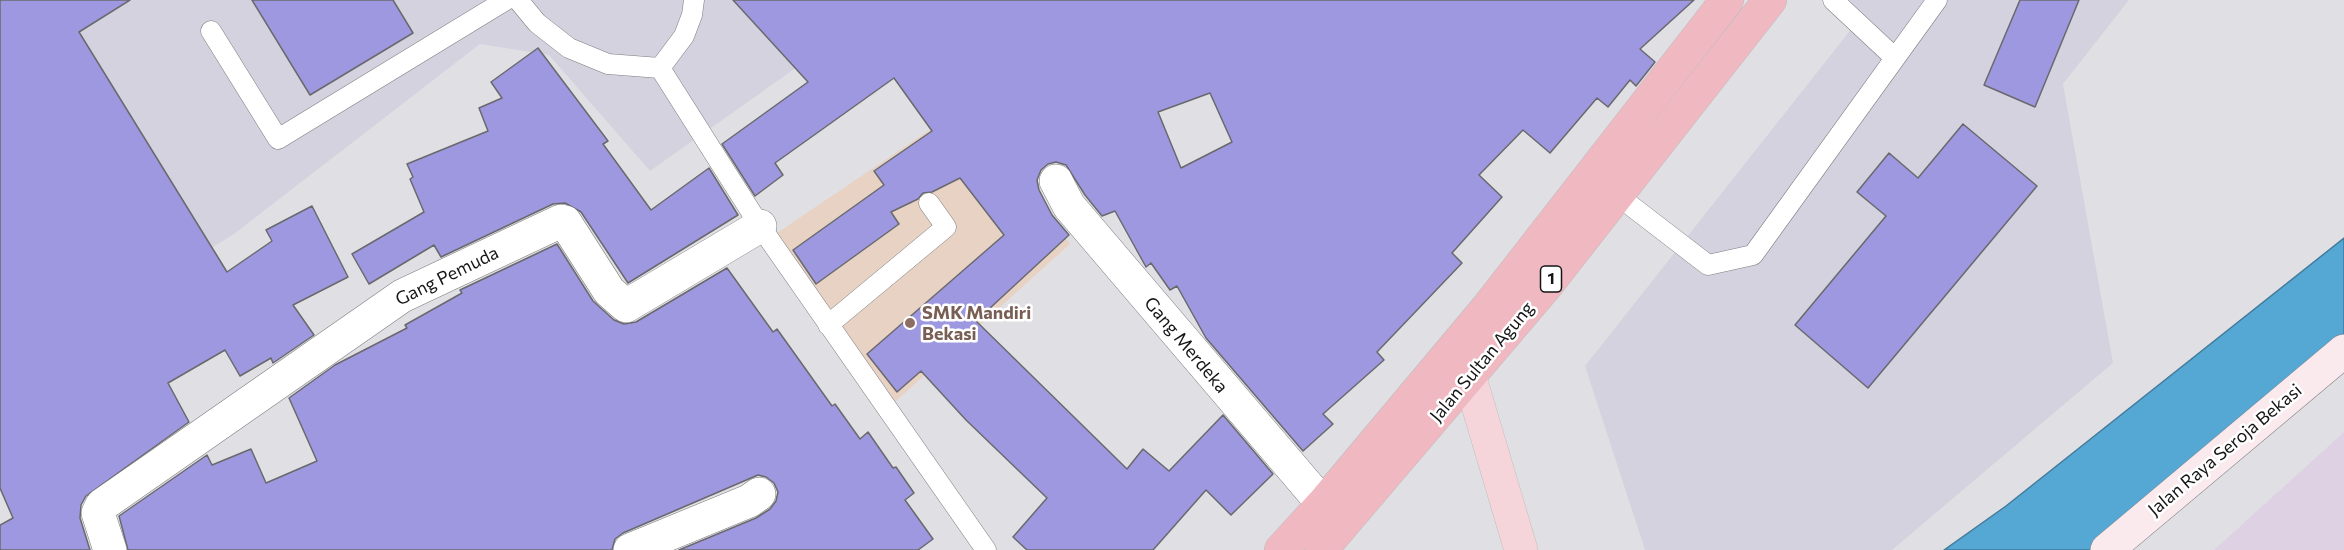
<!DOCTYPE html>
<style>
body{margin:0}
canvas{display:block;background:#e0e0e4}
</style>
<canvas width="2344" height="550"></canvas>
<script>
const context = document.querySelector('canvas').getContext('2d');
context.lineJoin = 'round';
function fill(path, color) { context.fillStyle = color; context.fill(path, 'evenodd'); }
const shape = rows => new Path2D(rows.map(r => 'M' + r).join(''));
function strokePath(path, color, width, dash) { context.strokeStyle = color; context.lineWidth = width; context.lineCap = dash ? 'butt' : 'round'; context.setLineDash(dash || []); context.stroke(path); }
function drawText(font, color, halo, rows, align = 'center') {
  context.font = font + ' Commissioner,sans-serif'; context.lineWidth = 5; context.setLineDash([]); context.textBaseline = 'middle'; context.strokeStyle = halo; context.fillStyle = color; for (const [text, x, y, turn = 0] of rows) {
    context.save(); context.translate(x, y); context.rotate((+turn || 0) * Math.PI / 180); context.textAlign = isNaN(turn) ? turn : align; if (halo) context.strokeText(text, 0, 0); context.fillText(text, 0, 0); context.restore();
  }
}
fill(shape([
 [2344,432,2344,550,2214,550]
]), '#ded1e4');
fill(shape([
 [0,0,892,0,650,171,549,55,480,44,234,234,0,379],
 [1850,0,2129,0,2063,84,2113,363,1892,550,1645,550,1585,366,1860,18]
]), '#d3d2de');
fill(shape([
 [971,102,1070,244,895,402,774,235]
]), '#e7d2c4');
const water = shape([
 [2344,238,2344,347,2107,550,1944,550,2006,506,2344,238]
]);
fill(water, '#55a7d4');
strokePath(water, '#427b9b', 1.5);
const building = shape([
 [0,0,130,0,79,32,227,272,272,241,266,230,312,206,348,277,293,305,314,335,273,363,271,358,240,376,225,350,168,383,189,422,86,496,81,505,80,518,90,550,0,550,0,525,13,518,0,488,0,0],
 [252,0,393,0,413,33,310,95,252,0],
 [733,0,1694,0,1640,49,1655,62,1636,86,1630,80,1608,107,1597,98,1550,153,1523,130,1479,175,1502,197,1452,253,1462,263,1377,352,1384,360,1323,414,1333,424,1303,451,1206,338,1177,286,1170,290,1151,263,1146,267,1115,211,1102,216,1085,195,1066,165,1056,162,1048,164,1041,170,1037,180,1039,190,1052,215,1069,235,976,321,1127,469,1143,449,1169,471,1223,415,1273,474,1231,515,1206,490,1153,550,1027,550,1013,537,1047,498,966,420,921,371,897,392,867,354,1004,235,960,178,932,192,923,193,918,199,891,212,899,224,816,284,793,250,884,185,874,171,932,131,894,78,775,163,783,175,755,196,722,144,808,82,733,0],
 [1210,93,1232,142,1181,168,1158,112,1210,93],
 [2020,0,2079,0,2035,107,1984,85,2020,0],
 [538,48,608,141,603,144,651,210,709,168,738,215,628,283,581,212,565,203,553,204,441,257,434,245,369,284,352,254,424,212,410,179,413,177,407,164,488,131,479,108,502,98,491,82,538,48],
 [1963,124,2037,186,1868,388,1795,325,1886,216,1857,192,1889,153,1918,178,1963,124],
 [557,244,593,301,614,320,624,324,636,322,727,268,773,332,777,329,832,406,835,404,860,439,868,432,893,468,896,467,914,493,905,500,933,539,918,550,679,550,756,518,770,509,776,501,778,492,774,483,766,477,758,475,623,533,615,539,612,550,128,550,119,516,207,455,212,465,251,449,266,483,317,461,289,398,335,365,407,328,405,325,462,293,460,290,557,244]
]);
fill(building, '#9e98e0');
strokePath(building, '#69696d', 1.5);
const lane = shape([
 [518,0,537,23,569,48,608,64,660,68,760,226,986,550],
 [1833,0,1895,58],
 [211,31,278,139,506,0],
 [660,68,684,36,692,15,694,0],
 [1617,195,1708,265,1753,255,1937,0],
 [828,325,946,227,929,203]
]);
const street = shape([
 [1056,181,1069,206,1323,504],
 [110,550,98,513,102,505,402,296,561,221,565,222,609,291,626,306,760,226],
 [630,550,749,501,759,494]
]);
const secondary = shape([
 [2107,550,2344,351]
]);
const primary = shape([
 [1475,353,1469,375,1521,550]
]);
const highway = shape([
 [1281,550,1323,504,1489,306,1727,0],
 [1321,550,1545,287,1770,0]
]);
strokePath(lane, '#7d7d81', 21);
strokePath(street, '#7d7d81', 34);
strokePath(secondary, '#7d7d81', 34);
strokePath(primary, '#bdbdbe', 34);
strokePath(highway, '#bdbdbe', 34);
strokePath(lane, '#fff', 20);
strokePath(street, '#fff', 33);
strokePath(secondary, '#faeaed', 33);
strokePath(primary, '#f6d5da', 33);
strokePath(highway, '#f0b9c2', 33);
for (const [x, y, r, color] of [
 [910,323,6,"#8d6e63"]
]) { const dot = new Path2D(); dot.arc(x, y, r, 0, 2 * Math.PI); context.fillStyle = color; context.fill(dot); strokePath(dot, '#fff', 2); }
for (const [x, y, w] of [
 [1551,279,21]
]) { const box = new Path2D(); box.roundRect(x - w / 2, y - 13, w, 26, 4.5); context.fillStyle = '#fff'; context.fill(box); strokePath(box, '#151517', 1.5); }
drawText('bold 16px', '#151517', null, [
 ["1",1551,279]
]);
drawText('18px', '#151517', '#fff', [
 ["Gang Pemuda",447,276,-26],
 ["Gang Merdeka",1186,345,50],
 ["Jalan Sultan Agung",1482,362,-50],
 ["Jalan Raya Seroja Bekasi",2225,450,-40]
]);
drawText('bold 18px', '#785e54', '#fff', [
 ["SMK Mandiri",922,313],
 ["Bekasi",922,334]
], 'left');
</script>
